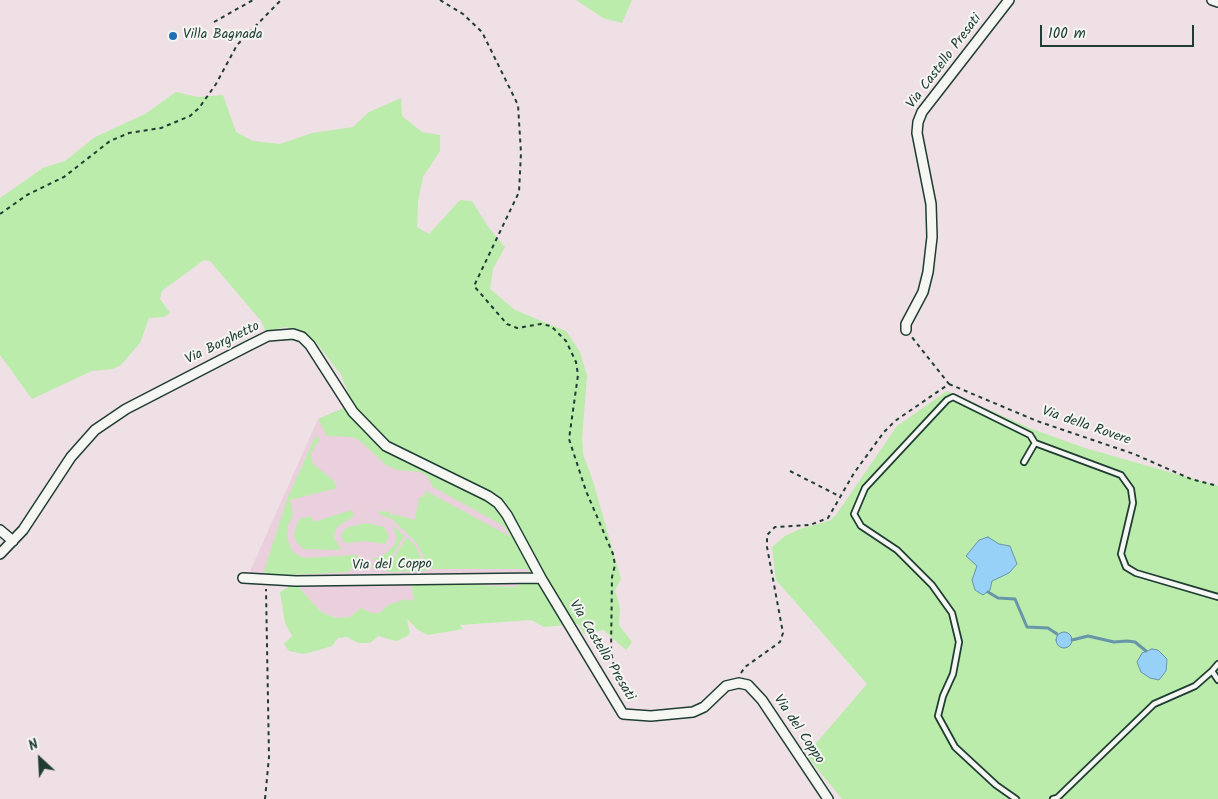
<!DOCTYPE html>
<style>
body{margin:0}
#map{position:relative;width:1218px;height:799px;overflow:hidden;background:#efe0e5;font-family:Kalam,sans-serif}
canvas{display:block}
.north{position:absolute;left:15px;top:734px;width:50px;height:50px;-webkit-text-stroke:4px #f6f6f2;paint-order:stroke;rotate:335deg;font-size:14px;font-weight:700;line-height:20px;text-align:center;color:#1f3d34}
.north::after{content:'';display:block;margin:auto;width:18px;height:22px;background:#1f3d34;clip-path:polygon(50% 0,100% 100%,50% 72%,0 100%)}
.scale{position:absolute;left:1040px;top:25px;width:154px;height:22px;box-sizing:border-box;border:2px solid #1f3d34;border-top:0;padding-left:6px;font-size:15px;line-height:18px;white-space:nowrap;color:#1f3d34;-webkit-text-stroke:4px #f6f6f2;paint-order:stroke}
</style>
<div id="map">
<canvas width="1218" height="799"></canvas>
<div class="north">N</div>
<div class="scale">100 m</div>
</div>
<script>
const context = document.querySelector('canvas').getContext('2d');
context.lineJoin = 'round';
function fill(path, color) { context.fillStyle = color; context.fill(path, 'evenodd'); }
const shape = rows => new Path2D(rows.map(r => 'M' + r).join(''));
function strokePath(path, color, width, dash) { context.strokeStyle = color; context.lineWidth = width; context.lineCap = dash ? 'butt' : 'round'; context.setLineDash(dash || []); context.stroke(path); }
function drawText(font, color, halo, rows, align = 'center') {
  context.font = font + ' Kalam,sans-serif'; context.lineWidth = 4; context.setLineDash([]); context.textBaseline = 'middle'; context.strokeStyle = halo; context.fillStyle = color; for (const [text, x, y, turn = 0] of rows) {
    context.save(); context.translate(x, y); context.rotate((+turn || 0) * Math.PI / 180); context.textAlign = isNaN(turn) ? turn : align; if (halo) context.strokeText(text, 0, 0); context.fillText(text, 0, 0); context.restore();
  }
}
fill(shape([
 [344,408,498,514,530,573,517,587,419,582,413,589,415,601,380,613,371,613,361,608,350,617,336,618,321,612,297,585,248,582,251,569,318,419]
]), '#ead0dc');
fill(shape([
 [576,0,632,0,622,23,603,18],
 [176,92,198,97,223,95,236,132,253,141,280,144,312,133,353,127,369,112,401,98,402,116,422,132,440,135,440,151,423,177,418,201,417,227,429,234,460,200,472,201,489,228,505,247,493,269,490,289,515,310,566,331,580,352,587,376,582,438,583,454,592,478,621,579,615,590,620,608,619,625,632,642,626,650,603,630,584,634,578,624,544,627,531,620,460,625,463,629,428,635,418,630,407,619,410,633,406,637,396,641,378,636,370,643,358,643,347,637,338,638,332,646,319,650,304,654,289,651,284,644,292,636,285,623,280,592,292,585,297,585,321,612,336,618,350,617,361,608,371,613,380,613,388,605,406,599,414,601,411,582,517,587,530,572,528,569,429,569,417,543,392,519,379,514,381,511,390,512,390,515,392,517,393,514,415,520,419,497,424,497,426,491,511,537,504,526,433,487,427,476,420,472,398,470,386,465,359,440,351,437,327,436,318,419,344,408,350,397,341,375,316,342,301,330,285,327,266,332,261,321,210,261,204,260,162,291,160,299,170,313,164,317,149,318,140,343,121,365,113,369,92,371,32,399,0,355,0,198,43,168,65,161,95,137,145,114],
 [947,391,1032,429,1085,448,1218,486,1218,799,842,799,806,755,867,684,776,580,772,547,785,536,800,529,829,521,836,515,897,426],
 [316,435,319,440,311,453,313,464,333,480,337,488,290,500,293,515,288,525,287,537,291,549,297,555,305,558,355,555,359,557,360,568,350,569,348,572,268,576,264,571,288,497],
 [352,510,354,516,338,526,335,531,334,537,341,550,303,549,295,540,294,534,299,519,311,516,314,522],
 [367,523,384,527,389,536,385,544,365,541,345,543,341,536,343,531,349,527],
 [393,525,404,536,388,563,373,559,385,554,394,546,397,538],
 [407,537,415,545,427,571,387,572,386,568,372,568,373,563,389,566]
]), '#bbecab');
const water = shape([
 [988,537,999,544,1010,546,1017,564,1009,573,992,581,990,590,983,595,975,590,972,580,977,566,966,556,979,540,988,537],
 '1056 640a8 8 0 1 1 16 0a8 8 0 1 1-16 0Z',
 [1152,649,1158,650,1167,659,1166,671,1159,680,1150,678,1141,672,1137,662,1142,653,1152,649]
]);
fill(water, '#97d1f7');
strokePath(water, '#6796a9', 1);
strokePath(shape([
 [988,592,998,598,1015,599,1027,627,1048,628,1057,634],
 [1072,640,1088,636,1114,642,1127,641,1135,642,1146,651]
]), '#6796a9', 3);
const lane = shape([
 [1024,462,1035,443,1121,475,1131,489,1133,503,1121,554,1126,567,1136,573,1218,597],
 [1218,664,1212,671,1218,680],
 [1016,799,996,785,955,747,938,716,943,696,953,674,959,642,952,613,932,585,897,550,861,526,854,514,865,488,947,400,953,397,1030,435,1035,443],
 [1053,799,1057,798,1154,704,1195,686,1212,671]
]);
const street = shape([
 [1212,0,1218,2],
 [906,330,906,324,923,292,928,272,932,237,931,204,917,133,918,122,922,112,1009,0],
 [0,530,13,541],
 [0,554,23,530,71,457,95,430,126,409,248,346,268,336,293,334,302,337,310,345,353,412,386,446,488,496,498,503,507,515,541,578,623,714,651,716,693,712,704,707,726,686,739,683,748,685,762,700,828,799],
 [243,578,296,581,541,578]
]);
strokePath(lane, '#1f3d34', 8);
strokePath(street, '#1f3d34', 12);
strokePath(shape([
 [440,0,463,14,482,32,518,105,521,153,519,192,474,286,507,324,517,328,541,324,551,326,566,341,576,362,578,375,569,439,586,491,613,554,615,565,612,577,611,652,618,686],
 [214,22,253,0],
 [0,214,27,195,64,177,110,141,129,133,161,128,190,116,199,108,216,84,237,45,281,0],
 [949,384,1037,421,1134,454,1191,479,1218,486],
 [790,471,841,497],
 [741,673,745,667,780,642,783,633,767,547,767,535,775,527,810,525,828,518,854,473,884,432,895,421,949,384,911,336],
 [265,799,269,757,266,589]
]), '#1f3d34', 2, [4, 4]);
strokePath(lane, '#f6f6f2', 4.5);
strokePath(street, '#f6f6f2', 9);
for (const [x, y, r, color] of [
 [173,36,5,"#1f6fb2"]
]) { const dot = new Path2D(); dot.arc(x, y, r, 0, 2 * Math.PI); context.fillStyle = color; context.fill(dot); strokePath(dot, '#f6f6f2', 2); }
drawText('14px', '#1f3d34', '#f6f6f2', [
 ["Villa Bagnada",183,36]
], 'left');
drawText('14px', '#1f3d34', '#f6f6f2', [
 ["Via Castello Presati",945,62,-53],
 ["Via Borghetto",223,344,-26],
 ["Via della Rovere",1086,427,19],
 ["Via del Coppo",392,566,-1],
 ["Via Castello Presati",601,651,59],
 ["Via del Coppo",798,730,56]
]);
</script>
